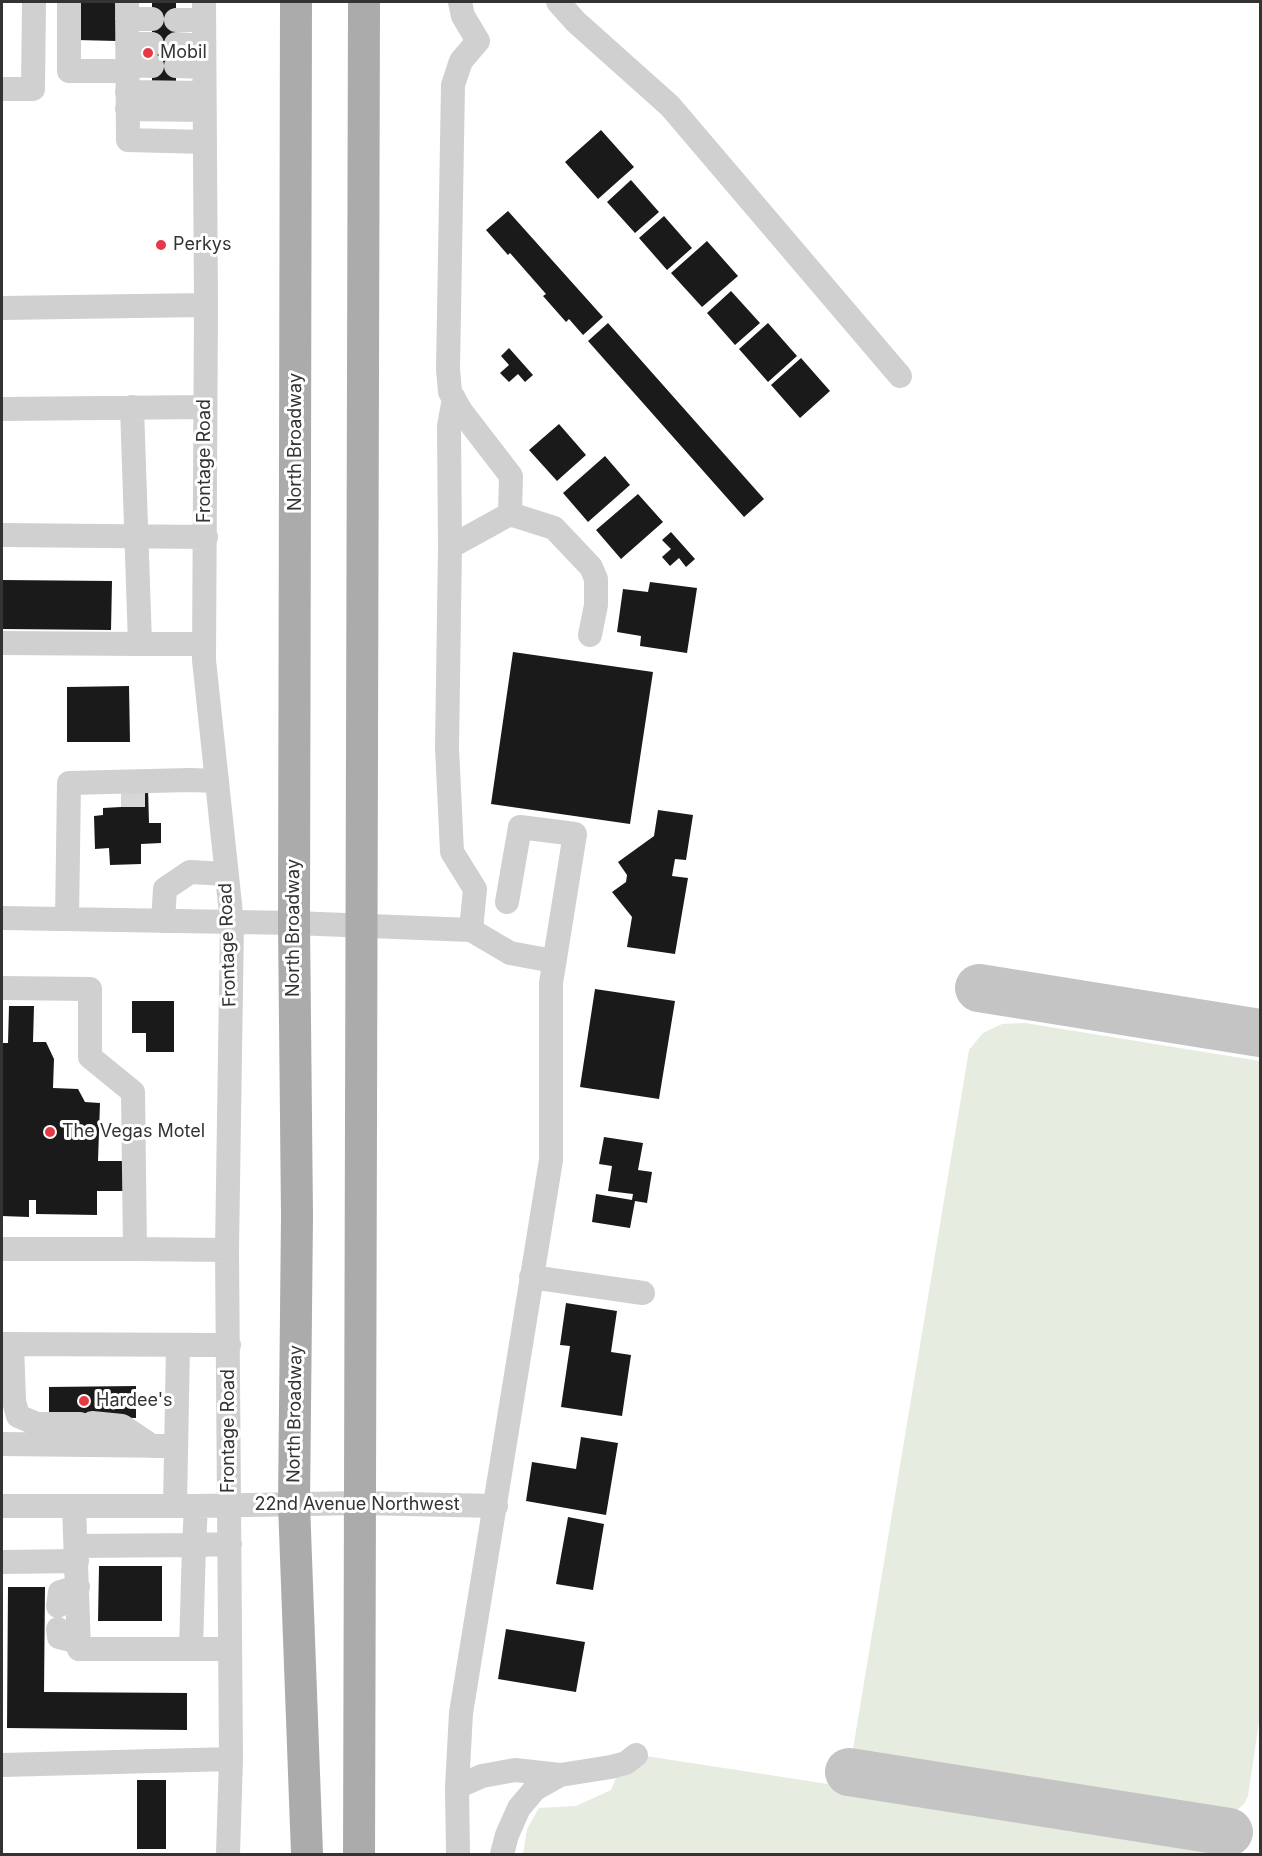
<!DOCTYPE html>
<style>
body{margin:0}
#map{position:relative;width:1262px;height:1856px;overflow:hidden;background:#fff;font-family:Inter,sans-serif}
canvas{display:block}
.frame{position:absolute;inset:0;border:3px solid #333;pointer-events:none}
</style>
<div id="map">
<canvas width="1262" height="1856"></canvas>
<div class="frame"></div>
</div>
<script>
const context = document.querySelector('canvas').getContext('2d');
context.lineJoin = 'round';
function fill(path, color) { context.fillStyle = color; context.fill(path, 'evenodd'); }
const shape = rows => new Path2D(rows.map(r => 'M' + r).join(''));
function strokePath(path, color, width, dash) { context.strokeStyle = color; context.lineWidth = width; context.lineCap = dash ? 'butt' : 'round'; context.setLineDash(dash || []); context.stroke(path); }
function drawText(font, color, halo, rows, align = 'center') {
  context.font = font + ' Inter,sans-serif'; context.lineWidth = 6; context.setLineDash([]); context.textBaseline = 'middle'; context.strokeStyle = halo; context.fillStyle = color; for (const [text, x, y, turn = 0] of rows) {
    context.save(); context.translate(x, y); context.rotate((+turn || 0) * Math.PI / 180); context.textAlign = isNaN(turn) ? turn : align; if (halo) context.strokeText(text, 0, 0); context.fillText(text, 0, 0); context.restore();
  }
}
fill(shape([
 [1025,1023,1260,1061,1260,1715,1248,1796,1244,1804,1232,1814,852,1755,969,1050,983,1033,1002,1024],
 [626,1753,1232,1846,1239,1854,523,1854,527,1829,539,1808,576,1806,611,1790]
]), '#e6ecdf');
strokePath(shape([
 [979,988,1260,1033],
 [849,1772,1229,1832]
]), '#c4c4c4', 48);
fill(shape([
 [77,2,117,2,117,41,77,40],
 [152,2,176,2,176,89,152,89],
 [601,130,634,167,598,199,565,162],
 [631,180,659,212,635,233,607,202],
 [508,211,603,317,583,335,569,319,566,322,543,296,546,294,510,253,508,255,486,230],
 [664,216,692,248,667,270,639,238],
 [707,241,738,276,702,307,671,273],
 [731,291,760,323,735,345,707,313],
 [608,323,764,499,744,517,588,341],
 [768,323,797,356,768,382,739,349],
 [509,348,533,375,525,382,518,374,509,382,500,373,509,365,501,356],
 [801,358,830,391,800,418,771,385],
 [559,424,586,455,557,481,529,450],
 [605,456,630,485,588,522,563,493],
 [638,494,663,522,621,559,596,530],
 [671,532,695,559,686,567,679,558,670,566,662,557,671,549,662,540],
 [2,580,112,581,111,630,2,629],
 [650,582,697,588,687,653,640,646,641,636,617,632,623,589,648,592],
 [513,652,653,672,630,824,491,804],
 [129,686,130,742,67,742,67,687],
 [121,788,148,788,149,823,161,823,161,843,141,844,141,864,110,865,109,848,95,849,94,816,103,815,103,808,121,807],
 [658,810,693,815,686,860,675,859,672,876,688,878,675,954,627,947,632,917,612,892,626,882,627,875,618,862,654,836],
 [595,989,675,1001,659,1099,580,1087],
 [132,1001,174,1001,174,1052,146,1052,146,1033,132,1033],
 [9,1006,34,1006,33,1042,46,1042,54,1059,53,1088,78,1089,85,1102,100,1103,98,1161,128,1161,127,1191,97,1191,97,1215,36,1214,36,1200,29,1200,29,1217,2,1216,2,1043,8,1043],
 [604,1137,643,1143,638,1170,652,1172,647,1203,635,1201,630,1228,592,1222,596,1194,632,1200,633,1194,608,1191,612,1166,599,1164],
 [566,1303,617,1311,611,1352,631,1355,622,1416,561,1407,570,1346,560,1345],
 [136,1386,136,1418,49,1416,49,1387],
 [581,1437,618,1443,606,1515,526,1501,532,1462,576,1469],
 [568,1517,604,1524,593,1590,556,1584],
 [99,1566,162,1566,162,1621,98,1621],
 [8,1587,45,1587,44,1692,187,1693,187,1730,7,1728],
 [506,1629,585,1642,576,1692,498,1679],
 [137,1780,166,1780,166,1849,137,1849]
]), '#1a1a1a');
strokePath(shape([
 [121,795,148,795]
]), '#d6d6d6', 24, [24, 12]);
strokePath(shape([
 [69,2,69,71,127,71],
 [127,2,128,140,205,142],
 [204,2,206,305,204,660,232,923,227,1250,231,1759,228,1854],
 [460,2,463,16,478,41,461,61,453,85,448,369,450,392,461,411,511,476,510,514],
 [558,2,576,22,670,106,900,376],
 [127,19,152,19],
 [176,20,204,20],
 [127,44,152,44],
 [176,44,204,46],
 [127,65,152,66],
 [176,66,204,67],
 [2,89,33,89,34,2],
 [127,92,204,93],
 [127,109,204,110],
 [2,308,206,305],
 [454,398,449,426,450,547,447,748,452,852,475,889,471,930],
 [2,409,205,407],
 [2,535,206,537],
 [450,547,510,514,554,528,591,567,596,579,596,605,590,635],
 [2,643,140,644,132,407],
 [140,644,204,644],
 [2,918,294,923,471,930,510,953,553,961],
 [67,919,69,783,190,780,217,781],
 [163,921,165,889,190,872,226,874],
 [2,988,90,989,90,1057,133,1092,135,1249,227,1250],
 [2,1249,135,1249],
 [531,1277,643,1293],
 [2,1344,229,1345],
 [12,1344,14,1401,18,1416,37,1424,80,1424],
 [92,1423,122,1426,152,1446],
 [2,1444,176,1446],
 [2,1506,196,1506,360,1503,496,1506],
 [74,1506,79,1649,230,1649],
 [175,1506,178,1345],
 [196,1506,194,1545,230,1544],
 [76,1546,194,1545,191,1649],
 [2,1562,77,1561],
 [58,1606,60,1592,78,1587],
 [58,1629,59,1637,79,1642],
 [2,1765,231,1759],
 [457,1787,482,1776,515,1770,560,1775],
 [458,1854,457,1787,461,1713,551,1160,551,983,575,834,520,827,507,902],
 [502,1854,507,1835,519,1808,535,1789,560,1775,611,1767,626,1763,636,1755]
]), '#d0d0d0', 24);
strokePath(shape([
 [296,2,294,923,297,1216,294,1504,307,1854],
 [359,1854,364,2]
]), '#ababab', 32);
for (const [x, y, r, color] of [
 [148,53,6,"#e63946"],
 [161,245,6,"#e63946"],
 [50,1132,6,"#e63946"],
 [84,1401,6,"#e63946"]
]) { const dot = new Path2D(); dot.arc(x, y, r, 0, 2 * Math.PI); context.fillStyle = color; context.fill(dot); strokePath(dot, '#fff', 2); }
drawText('18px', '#333', '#fff', [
 ["Mobil",160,53],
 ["Perkys",173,245],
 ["The Vegas Motel",62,1132],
 ["Hardee's",96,1401]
], 'left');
drawText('18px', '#333', '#fff', [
 ["North Broadway",296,442,-90],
 ["Frontage Road",205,461,-90],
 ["North Broadway",294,928,-90],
 ["Frontage Road",228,945,-92],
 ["North Broadway",295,1414,-89],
 ["Frontage Road",229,1431,-90],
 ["22nd Avenue Northwest",357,1505]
]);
</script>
